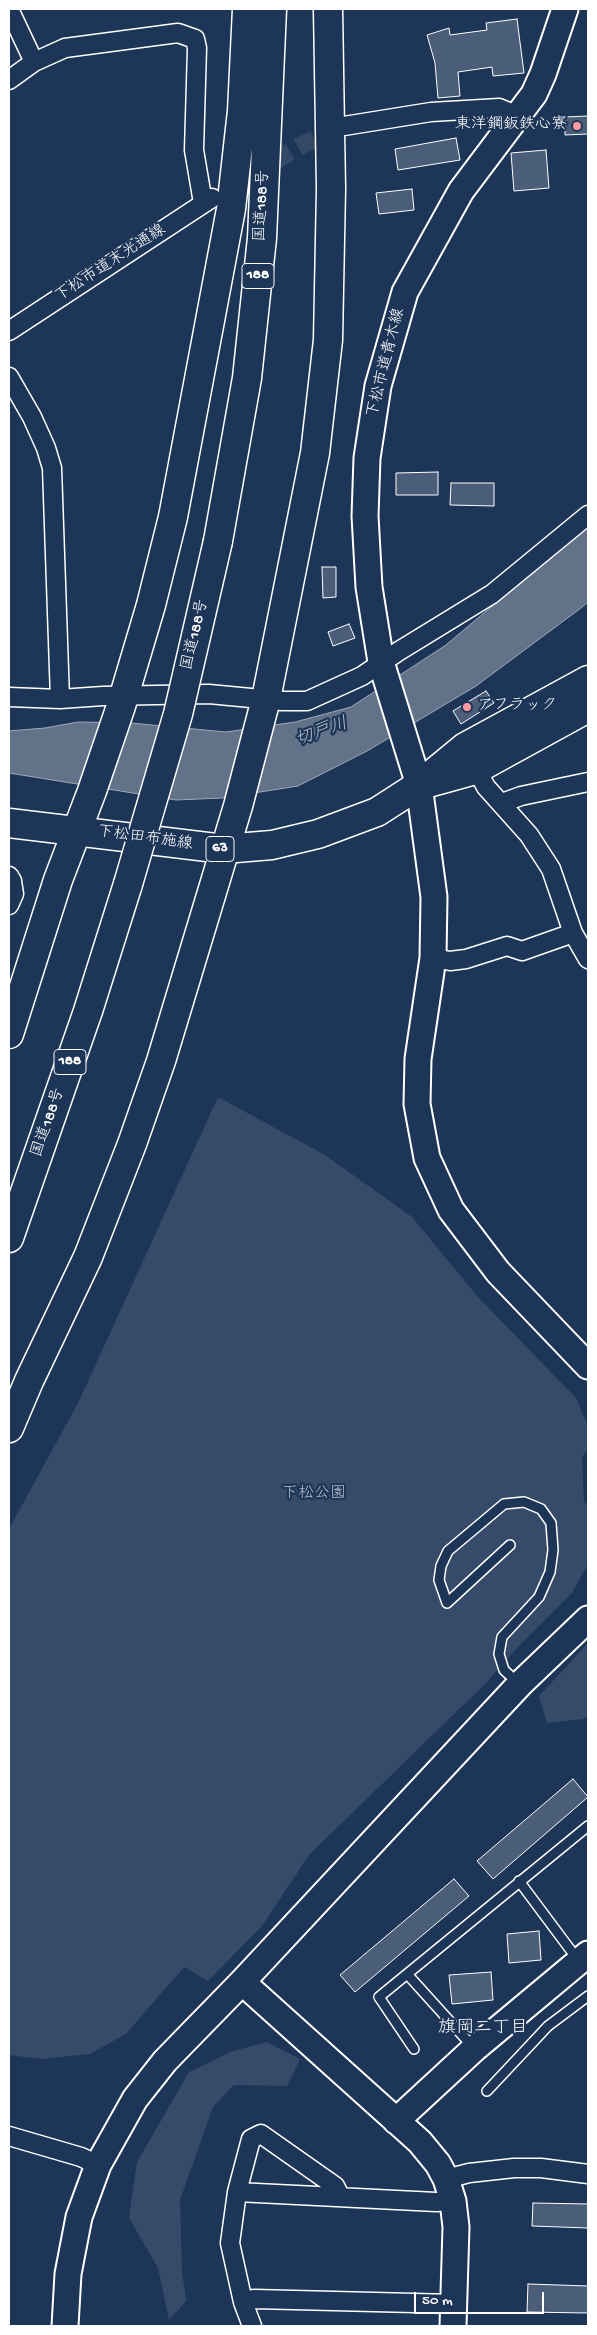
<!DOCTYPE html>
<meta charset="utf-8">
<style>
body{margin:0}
#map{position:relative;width:597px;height:2335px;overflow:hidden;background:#1d3557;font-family:"Gochi Hand",sans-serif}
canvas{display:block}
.frame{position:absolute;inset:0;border:10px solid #fff;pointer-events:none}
.scale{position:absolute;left:414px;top:2292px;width:130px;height:22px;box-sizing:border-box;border:2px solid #fff;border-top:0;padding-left:6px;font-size:15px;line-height:18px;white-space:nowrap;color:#fff;-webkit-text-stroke:4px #1d3557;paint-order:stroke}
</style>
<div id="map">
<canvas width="597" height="2335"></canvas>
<div class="frame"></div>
<div class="scale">50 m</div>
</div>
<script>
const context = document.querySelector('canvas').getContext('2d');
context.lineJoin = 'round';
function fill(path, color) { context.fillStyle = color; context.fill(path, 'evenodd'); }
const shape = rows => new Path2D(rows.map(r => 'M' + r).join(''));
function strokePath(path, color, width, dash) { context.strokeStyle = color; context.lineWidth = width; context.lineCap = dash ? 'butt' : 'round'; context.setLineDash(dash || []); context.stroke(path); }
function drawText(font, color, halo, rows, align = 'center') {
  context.font = font + ' "Gochi Hand","Klee One",sans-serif'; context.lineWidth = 4.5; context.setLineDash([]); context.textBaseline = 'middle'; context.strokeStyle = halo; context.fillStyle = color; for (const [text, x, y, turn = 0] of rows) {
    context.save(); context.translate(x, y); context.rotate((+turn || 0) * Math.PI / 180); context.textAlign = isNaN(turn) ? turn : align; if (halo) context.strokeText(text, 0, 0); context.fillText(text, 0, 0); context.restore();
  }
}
fill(shape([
 [218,1097,325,1155,412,1217,478,1297,576,1398,588,1426,588,1448,582,1458,584,1502,588,1505,588,1564,572,1593,515,1650,486,1683,309,1855,262,1926,208,1981,184,1967,126,2034,90,2054,41,2059,9,2055,9,1529,79,1401],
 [588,1643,588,1716,583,1719,547,1723,539,1696],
 [267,2042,300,2059,287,2086,234,2085,213,2107,180,2200,182,2271,186,2301,169,2320,158,2268,129,2218,137,2162,189,2072,233,2051]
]), '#364b69');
const water = shape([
 [588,525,588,602,581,608,476,686,367,751,298,786,222,798,176,800,9,773,9,731,45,728,78,722,131,723,226,732,295,722,351,707,446,645,588,525]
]);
fill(water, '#617289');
strokePath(water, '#a0aab8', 1);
const building = shape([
 [517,19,524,73,493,76,492,67,458,72,460,96,438,98,435,63,427,35,449,28,450,35,487,30,486,23,517,19],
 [588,116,588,134,565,135,565,117,588,116],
 [456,138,460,160,398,170,395,149,456,138],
 [546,150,549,188,514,191,511,153,546,150],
 [412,189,414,210,379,214,376,193,412,189],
 [438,472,438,495,396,495,396,473,438,472],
 [451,483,494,483,494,506,450,505,451,483],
 [322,567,336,567,336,597,323,598,322,567],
 [349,624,355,638,333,646,328,632,349,624],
 [486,691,494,703,461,724,453,711,486,691],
 [573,1779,588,1797,493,1879,477,1861,573,1779],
 [454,1879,469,1896,355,1992,340,1975,454,1879],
 [539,1931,541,1960,509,1963,507,1934,539,1931],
 [491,1972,493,2000,452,2004,449,1975,491,1972],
 [533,2203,588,2204,588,2228,532,2226,533,2203],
 [528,2284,588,2286,588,2313,527,2312,528,2284]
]);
fill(building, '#4a5d79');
strokePath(building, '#fff', 1);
strokePath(shape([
 [228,188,304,144,337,129]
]), '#344968', 18, [18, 9]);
const lane = shape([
 [510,1545,447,1603,439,1580,441,1566,448,1551,504,1504,524,1502,541,1509,551,1523,553,1550,550,1572,539,1597,502,1637,499,1654,504,1670,518,1683],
 [519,1881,578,1960],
 [408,1975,473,2047],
 [414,2049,379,1997,588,1826],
 [487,2091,548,2026,588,1996]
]);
const street = shape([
 [9,9,34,62],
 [9,80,34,62,65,48,178,33,195,39,197,48,194,150,203,203],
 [344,126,431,112,499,108,518,116],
 [9,331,212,198],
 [9,377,32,417,46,448,52,468,60,699],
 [9,697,60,699,103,696,209,694,282,701,307,701,362,676,399,651,492,594,588,515],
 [472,761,486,787,529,835,551,869,573,933,588,959],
 [502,803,521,796,588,782],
 [9,876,12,881,14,894,9,905],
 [433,958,450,961,466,959,507,946,522,951,573,933],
 [9,2136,81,2157,98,2165],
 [446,2179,469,2173,514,2168,541,2168,588,2174],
 [237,2192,436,2202,453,2201],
 [243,2302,254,2299,454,2304],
 [252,2326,243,2302,230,2243,237,2192,251,2139,261,2134,335,2186,340,2196]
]);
const secondary = shape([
 [565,9,543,74,534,94,461,191,405,292,378,386,367,458,365,516,369,587,381,662,419,785,434,897,433,958,418,1059,417,1104,427,1158,451,1210,498,1272,588,1366],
 [242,1982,420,2142,438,2164,446,2179,453,2201,456,2227,453,2326],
 [396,2121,474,2049,588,1954],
 [65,2326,68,2274,79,2217,98,2165,135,2099,165,2061,242,1982,520,1684,588,1619]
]);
const primary = shape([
 [428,783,475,770,588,708],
 [9,823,224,849,272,845,318,834,377,812,419,785,465,747,588,680]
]);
const highway = shape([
 [218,541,247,378,262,238,272,9],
 [9,1034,58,880,92,791,121,706,151,605,173,517,231,209,242,111,247,9],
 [9,1238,88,1011,128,884],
 [9,1428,29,1381,88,1257,132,1144,161,1061,238,806,266,699,315,453,328,340,331,189,328,9]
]);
strokePath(lane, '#fff', 12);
strokePath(street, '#fff', 21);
strokePath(secondary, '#fff', 29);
strokePath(primary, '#fff', 31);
strokePath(highway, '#fff', 31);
strokePath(lane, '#1d3557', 9);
strokePath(street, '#1d3557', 18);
strokePath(secondary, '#1d3557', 25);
strokePath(primary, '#1d3557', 28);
strokePath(highway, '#1d3557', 28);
const highwayBridge = shape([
 [128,884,178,714,218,541]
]);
strokePath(highwayBridge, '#fff', 31, []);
strokePath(highwayBridge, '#1d3557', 28);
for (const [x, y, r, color] of [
 [577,126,5,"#ff9aa2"],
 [467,707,5,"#ff9aa2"]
]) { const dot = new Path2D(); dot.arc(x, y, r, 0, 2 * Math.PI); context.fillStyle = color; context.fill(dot); strokePath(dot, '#1d3557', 2); }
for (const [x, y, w] of [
 [258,276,32],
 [220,849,28],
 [70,1062,32]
]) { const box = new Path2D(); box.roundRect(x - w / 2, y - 12.5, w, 25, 4); context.fillStyle = '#1d3557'; context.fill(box); strokePath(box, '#fff', 1); }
drawText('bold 15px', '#fff', null, [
 ["188",258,276],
 ["63",220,849],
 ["188",70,1062]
]);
drawText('16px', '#fff', '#1d3557', [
 ["東洋鋼鈑鉄心寮",567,126],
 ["アフラック",477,707,"left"]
], 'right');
drawText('16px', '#fff', '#1d3557', [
 ["国道188号",263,206,-87],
 ["下松市道末光通線",111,264,-33],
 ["下松市道青木線",387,363,-76],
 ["国道188号",196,635,-77],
 ["下松田布施線",145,839,8],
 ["国道188号",49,1123,-71]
]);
drawText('16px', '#b9c0ca', '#1d3557', [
 ["下松公園",314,1495]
]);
drawText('italic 18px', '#b8c0ca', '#1d3557', [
 ["切戸川",322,733,-19]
]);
drawText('18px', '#fff', '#1d3557', [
 ["旗岡二丁目",483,2029]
]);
</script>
